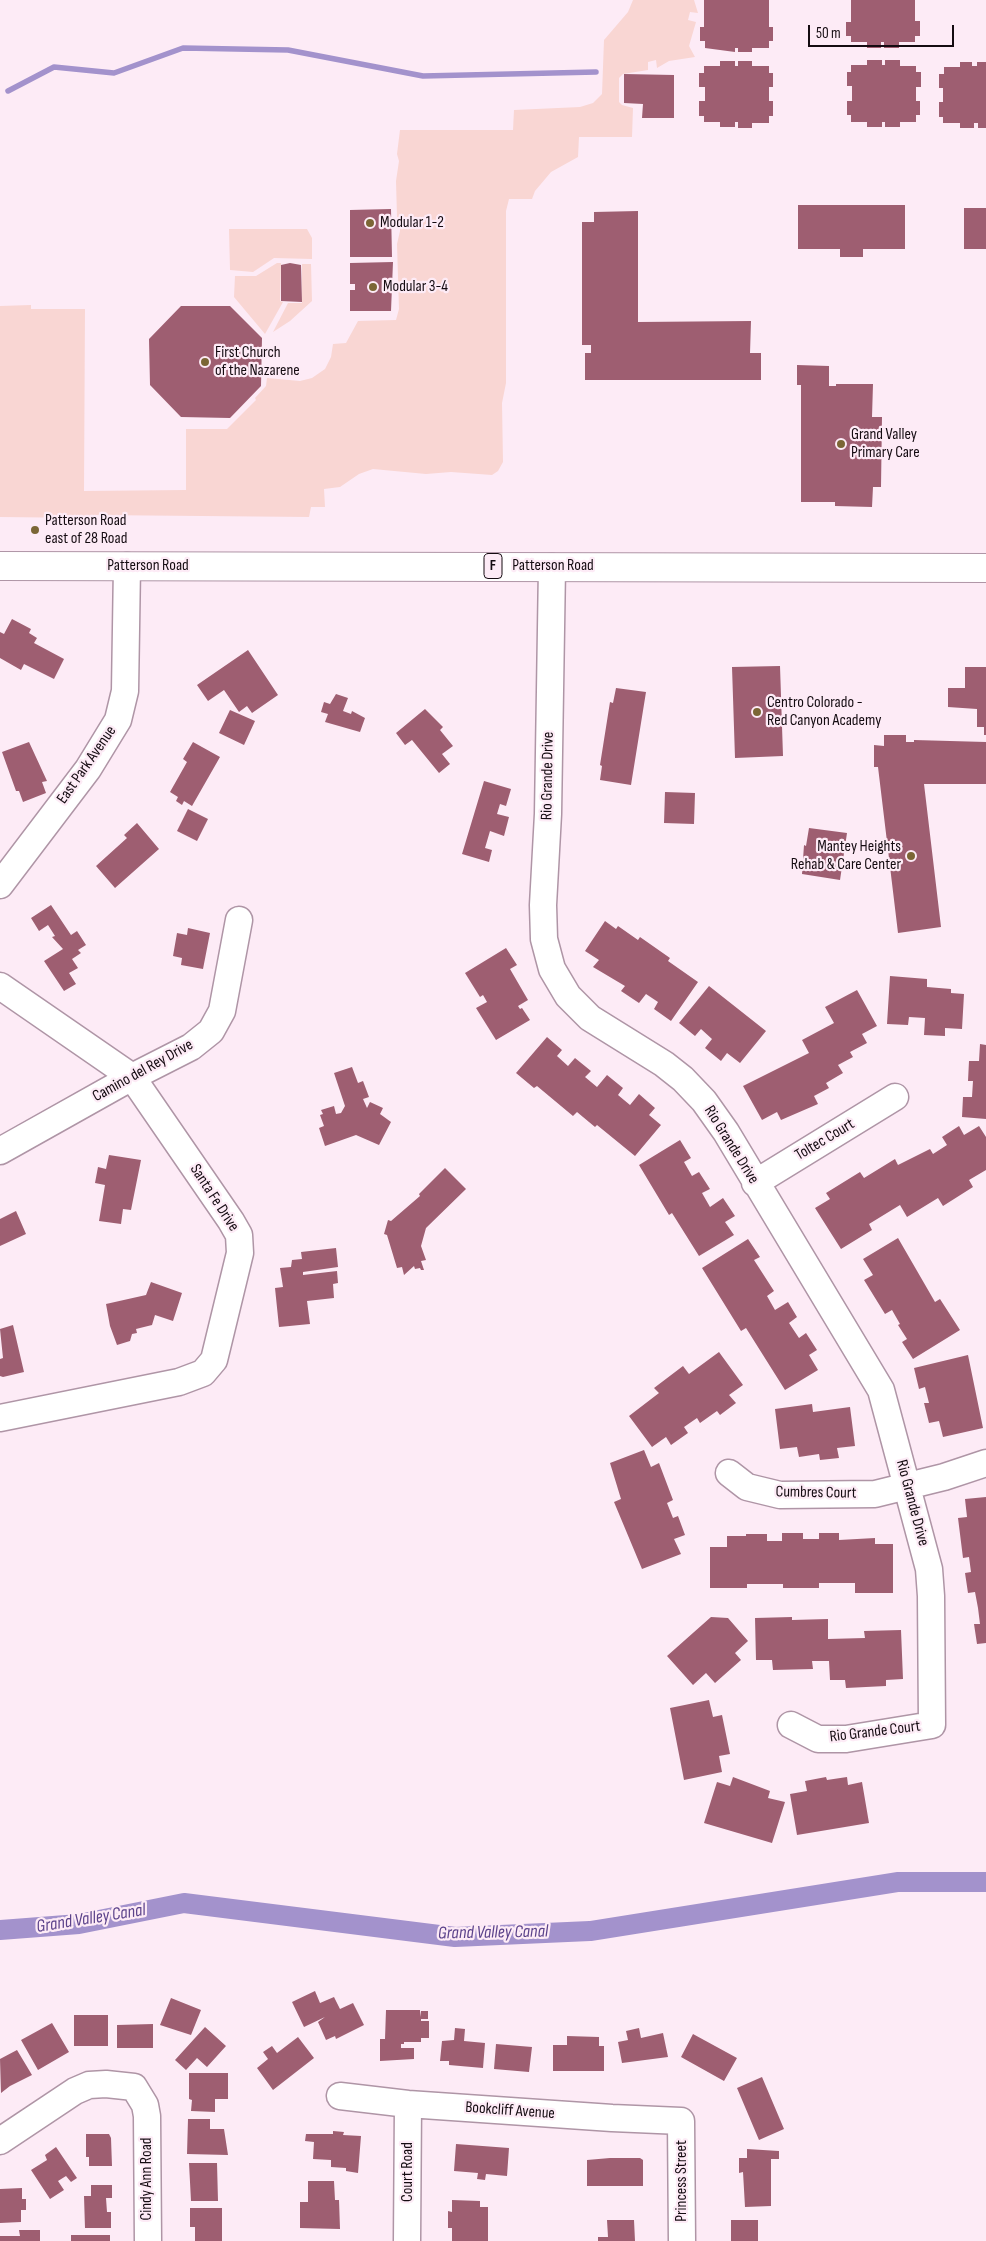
<!DOCTYPE html>
<style>
body{margin:0}
#map{position:relative;width:986px;height:2241px;overflow:hidden;background:#fdebf6;font-family:"Sofia Sans Condensed",sans-serif}
canvas{display:block}
.scale{position:absolute;left:808px;top:25px;width:146px;height:22px;box-sizing:border-box;border:2px solid #140b11;border-top:0;padding-left:6px;font-size:15px;line-height:18px;white-space:nowrap;color:#140b11;-webkit-text-stroke:4px #fdebf6;paint-order:stroke}
</style>
<div id="map">
<canvas width="986" height="2241"></canvas>
<div class="scale">50 m</div>
</div>
<script>
const context = document.querySelector('canvas').getContext('2d');
context.lineJoin = 'round';
function fill(path, color) { context.fillStyle = color; context.fill(path, 'evenodd'); }
const shape = rows => new Path2D(rows.map(r => 'M' + r).join(''));
function strokePath(path, color, width, dash) { context.strokeStyle = color; context.lineWidth = width; context.lineCap = dash ? 'butt' : 'round'; context.setLineDash(dash || []); context.stroke(path); }
function drawText(font, color, halo, rows, align = 'center') {
  context.font = font + ' "Sofia Sans Condensed",sans-serif'; context.lineWidth = 4.5; context.setLineDash([]); context.textBaseline = 'middle'; context.strokeStyle = halo; context.fillStyle = color; for (const [text, x, y, turn = 0] of rows) {
    context.save(); context.translate(x, y); context.rotate((+turn || 0) * Math.PI / 180); context.textAlign = isNaN(turn) ? turn : align; if (halo) context.strokeText(text, 0, 0); context.fillText(text, 0, 0); context.restore();
  }
}
fill(shape([
 [633,0,694,0,698,13,690,12,688,20,696,22,689,46,695,57,669,61,657,68,656,60,648,62,648,70,623,74,619,78,619,102,622,105,633,108,632,137,579,137,578,157,551,172,535,191,532,199,509,199,506,211,506,383,502,403,503,462,498,471,492,475,451,472,426,474,373,469,359,474,340,487,324,489,325,507,311,507,309,517,94,515,90,518,0,517,0,306,31,305,31,309,85,309,84,491,186,490,186,429,227,429,256,400,255,398,266,386,267,378,300,381,312,378,325,369,331,357,333,344,346,343,358,321,396,320,399,309,397,244,400,231,400,220,397,217,396,181,399,161,397,154,400,130,513,130,514,110,580,107,593,103,602,94,604,40,628,12],
 [229,229,307,229,312,238,312,259,274,258,253,272,230,270],
 [277,263,281,263,280,301,283,302,265,334,234,297,235,276,256,276],
 [302,264,311,264,312,301,290,321,273,332,288,303,302,303]
]), '#f9d6d3');
strokePath(shape([
 [8,91,54,67,114,73,183,48,288,50,423,76,596,72]
]), '#a392cc', 5.5);
strokePath(shape([
 [0,1930,79,1924,184,1903,455,1937,590,1931,897,1882,986,1882]
]), '#a392cc', 20);
fill(shape([
 [704,0,769,0,769,27,773,27,773,41,769,41,769,48,752,48,752,52,738,52,738,48,735,48,735,52,705,48,705,41,700,41,700,27,704,27],
 [851,0,915,0,915,21,920,21,920,36,915,36,915,42,899,42,899,48,884,48,884,42,881,42,881,48,867,48,867,42,851,42,851,36,846,36,846,22,851,22],
 [867,60,882,60,882,65,885,65,885,60,900,60,900,66,916,66,916,72,921,72,921,87,916,87,916,101,920,101,920,115,916,115,916,122,900,122,900,127,885,127,885,122,882,122,882,127,867,127,867,122,851,122,851,115,847,115,847,101,852,101,852,86,847,86,847,72,851,72,851,65,867,65],
 [720,61,735,61,735,66,738,66,738,61,752,61,752,66,769,66,769,73,773,73,773,87,769,87,769,101,773,101,773,116,769,116,769,123,752,123,752,128,738,128,738,122,735,122,735,127,720,127,720,122,704,122,704,116,699,116,699,101,705,101,705,87,699,87,699,73,704,73,704,66,720,66],
 [960,62,972,62,972,66,977,66,977,62,986,62,986,128,978,128,978,123,974,123,974,128,960,128,960,123,943,123,943,117,939,117,939,102,943,102,943,88,939,88,939,74,944,74,944,67,960,67],
 [624,74,674,75,674,118,642,118,643,104,624,103],
 [798,205,905,205,905,249,863,249,863,257,840,257,840,249,798,249],
 [964,208,986,208,986,249,964,249],
 [391,209,392,257,350,257,350,210],
 [638,211,638,322,751,321,750,353,761,353,761,380,585,380,585,353,591,353,591,345,582,345,582,222,594,222,594,212],
 [393,262,391,311,350,311,350,290,355,290,355,284,350,284,350,263],
 [290,263,301,265,302,302,281,301,281,265],
 [181,306,230,306,262,338,261,386,230,418,181,417,150,385,149,339],
 [797,365,829,366,829,386,836,386,836,384,873,384,872,417,882,417,881,487,873,487,872,507,835,506,835,502,801,502,801,385,797,385],
 [12,619,31,629,29,633,37,638,34,643,64,659,54,679,24,664,21,670,0,658,0,632,4,634],
 [248,650,278,695,252,713,247,706,239,712,224,690,208,701,197,685],
 [780,666,783,756,735,758,732,667],
 [965,667,986,667,986,735,984,735,984,727,977,727,977,709,948,707,948,688,965,688],
 [616,688,646,692,631,785,600,780,602,766,600,765,610,702,613,703],
 [336,694,348,698,343,711,351,714,352,711,365,718,360,732,325,722,328,714,321,712,324,702,330,704],
 [425,709,443,727,440,730,453,746,442,754,450,764,439,773,412,740,405,745,396,733],
 [230,710,255,721,244,745,219,733],
 [884,735,906,735,906,742,914,742,914,740,986,742,986,784,924,784,941,927,898,933,878,767,874,767,874,745,884,746],
 [29,742,47,781,42,782,46,793,23,802,19,791,16,791,2,752],
 [193,742,220,757,192,806,184,801,182,805,176,801,178,797,170,792,187,762,183,759],
 [484,781,511,789,506,806,500,804,497,814,509,817,504,836,490,831,485,848,492,850,489,862,462,854],
 [665,792,695,793,694,824,664,823],
 [188,809,208,819,197,841,177,831],
 [137,823,159,849,115,888,96,866,127,838,124,835],
 [809,828,847,833,840,880,802,874,804,845,806,846],
 [51,905,71,935,77,931,86,945,78,950,81,953,72,959,78,968,69,973,76,984,64,991,44,961,63,949,52,937,55,936,48,925,39,931,31,918],
 [605,921,616,929,618,926,638,940,640,937,670,958,668,961,698,982,671,1021,654,1009,658,1002,646,994,639,1003,621,991,625,986,593,967,599,960,585,951],
 [188,928,210,933,203,969,181,965,182,958,173,956,177,933,187,935],
 [506,948,517,965,510,969,528,1000,518,1006,520,1009,522,1008,530,1020,496,1040,476,1008,487,1002,483,995,480,997,465,973],
 [890,976,927,979,927,987,951,989,951,993,964,994,962,1029,945,1028,945,1036,924,1035,925,1018,909,1017,908,1025,887,1024],
 [709,986,766,1031,740,1063,727,1053,721,1061,705,1048,712,1039,701,1029,695,1036,679,1023],
 [857,990,877,1026,862,1034,867,1043,850,1052,853,1057,838,1065,843,1073,826,1083,829,1088,814,1096,818,1104,781,1120,777,1112,762,1120,743,1086,809,1053,802,1040,834,1023,825,1007],
 [547,1037,562,1050,557,1056,568,1066,575,1058,591,1071,585,1077,597,1087,607,1075,623,1088,618,1095,630,1105,639,1094,655,1108,649,1115,661,1125,635,1156,597,1125,595,1127,577,1112,573,1116,537,1086,534,1088,516,1073],
 [980,1044,986,1045,986,1119,962,1117,963,1097,972,1097,973,1081,968,1081,969,1061,979,1061],
 [352,1067,358,1083,363,1081,369,1097,363,1099,367,1108,370,1102,383,1108,380,1114,391,1122,379,1145,356,1135,325,1146,319,1128,324,1126,320,1115,323,1114,321,1110,334,1106,336,1114,341,1113,345,1106,334,1073],
 [959,1126,964,1135,979,1126,986,1137,986,1170,969,1180,973,1187,943,1206,938,1198,907,1217,900,1205,869,1224,872,1230,841,1249,815,1208,830,1199,826,1193,860,1172,864,1178,895,1159,898,1165,930,1149,933,1154,947,1145,942,1137],
 [680,1140,691,1158,684,1162,692,1176,699,1172,710,1189,702,1193,710,1207,723,1198,735,1216,725,1222,734,1235,699,1256,672,1213,669,1215,639,1165],
 [109,1155,141,1160,131,1210,123,1209,121,1224,99,1221,105,1185,95,1183,98,1167,106,1169],
 [445,1168,466,1189,426,1228,421,1246,426,1260,421,1261,424,1270,421,1270,420,1268,415,1269,414,1266,404,1275,402,1267,397,1268,387,1235,384,1234,388,1220,391,1221,420,1196,419,1194],
 [16,1211,26,1234,0,1246,0,1219],
 [898,1238,935,1302,940,1299,960,1330,913,1359,902,1342,907,1339,898,1325,900,1324,892,1310,885,1314,864,1280,873,1275,863,1259],
 [748,1239,760,1257,754,1260,774,1291,767,1296,775,1310,788,1302,797,1317,789,1323,799,1338,806,1333,817,1350,809,1355,818,1370,785,1390,746,1328,741,1331,702,1268],
 [336,1248,338,1267,303,1272,303,1275,337,1271,338,1283,333,1284,334,1298,307,1301,310,1324,279,1327,275,1288,283,1287,280,1268,291,1267,292,1260,302,1259,301,1252],
 [151,1282,182,1293,173,1321,155,1315,152,1325,136,1329,137,1333,132,1334,130,1341,117,1345,110,1326,106,1304,146,1295],
 [13,1325,24,1372,3,1377,0,1376,0,1359,3,1358,0,1329],
 [719,1352,743,1385,729,1395,736,1403,720,1415,717,1411,700,1423,697,1418,684,1427,688,1433,671,1445,666,1437,652,1447,629,1416,659,1393,654,1388,683,1366,689,1374],
 [968,1355,983,1428,943,1437,939,1421,929,1423,924,1403,929,1403,925,1387,919,1389,914,1368],
 [812,1404,813,1412,850,1407,855,1446,837,1448,839,1458,820,1460,819,1454,799,1457,797,1447,780,1449,775,1409],
 [644,1450,651,1467,659,1463,673,1500,667,1503,673,1518,678,1516,685,1535,674,1539,681,1554,642,1569,614,1502,621,1499,610,1463],
 [986,1497,986,1643,977,1644,974,1624,980,1624,978,1608,975,1592,968,1593,965,1573,971,1572,969,1557,963,1558,958,1518,967,1517,965,1499],
 [782,1533,803,1533,803,1539,819,1539,819,1533,839,1533,839,1540,875,1538,875,1544,893,1544,893,1593,855,1593,855,1583,819,1583,819,1588,783,1588,783,1584,747,1584,747,1588,710,1588,710,1547,727,1547,727,1536,746,1536,746,1534,767,1534,767,1541,782,1541],
 [711,1617,728,1618,748,1641,735,1653,741,1660,715,1683,706,1673,693,1685,667,1656],
 [792,1617,792,1620,828,1619,828,1639,865,1638,864,1631,901,1630,903,1679,886,1680,886,1686,846,1688,845,1680,830,1680,829,1661,812,1661,813,1669,773,1670,772,1660,756,1660,755,1618],
 [709,1700,713,1717,722,1715,730,1754,719,1756,722,1772,684,1780,670,1708],
 [733,1777,770,1791,768,1798,785,1802,772,1843,704,1823,717,1782,730,1786],
 [826,1777,827,1780,847,1777,848,1785,862,1782,869,1823,797,1835,790,1794,807,1791,805,1781],
 [315,1991,320,2003,334,1997,340,2009,353,2003,364,2025,336,2039,335,2036,326,2040,318,2022,325,2017,304,2027,292,2002],
 [171,1998,201,2010,191,2035,160,2025],
 [386,2010,420,2010,420,2017,421,2011,428,2011,428,2019,421,2019,421,2021,429,2021,429,2038,421,2038,421,2042,404,2042,404,2044,401,2044,401,2048,414,2048,414,2059,380,2061,380,2039,385,2039],
 [74,2015,108,2015,108,2046,74,2046],
 [52,2023,69,2052,38,2070,21,2040],
 [153,2024,153,2048,117,2048,117,2025],
 [205,2027,226,2046,207,2067,197,2058,186,2070,175,2060],
 [455,2028,465,2029,464,2041,485,2043,483,2068,449,2065,449,2061,440,2061,442,2041,454,2040],
 [639,2028,641,2038,663,2033,668,2057,622,2063,618,2042,628,2040,626,2031],
 [693,2034,737,2058,724,2081,681,2057],
 [567,2036,599,2037,599,2046,604,2046,604,2071,553,2071,553,2045,567,2045],
 [298,2037,314,2058,273,2090,257,2068,268,2059,263,2052,272,2046,277,2053],
 [496,2044,532,2047,529,2072,494,2069],
 [17,2050,32,2075,10,2086,1,2093,0,2059],
 [189,2073,228,2073,228,2099,215,2099,215,2112,191,2111,192,2100,189,2099],
 [762,2077,784,2129,759,2140,737,2088],
 [188,2119,210,2119,210,2129,224,2129,228,2155,187,2154],
 [333,2131,344,2132,343,2135,361,2136,358,2173,346,2171,346,2168,331,2167,331,2160,313,2159,314,2142,305,2141,306,2134,333,2134],
 [86,2134,109,2134,111,2138,112,2166,89,2166,89,2157,86,2157],
 [456,2144,509,2148,507,2176,486,2174,485,2180,477,2179,478,2173,454,2171],
 [56,2147,77,2178,71,2182,66,2176,58,2181,64,2190,50,2199,31,2170,47,2160,45,2155],
 [747,2149,779,2151,779,2159,771,2159,771,2206,745,2207,743,2172,739,2173,739,2158,747,2158],
 [610,2158,640,2158,643,2160,643,2186,587,2186,587,2160],
 [189,2163,217,2163,218,2201,191,2201],
 [308,2181,334,2181,335,2200,339,2200,340,2229,300,2228,300,2202,308,2202],
 [91,2185,112,2185,112,2198,106,2198,107,2212,111,2212,111,2228,85,2228,84,2196,91,2196],
 [22,2188,22,2199,26,2199,26,2210,21,2210,21,2222,0,2223,0,2189],
 [452,2200,480,2201,480,2207,488,2207,488,2241,452,2241,452,2228,448,2228,448,2211,452,2212],
 [190,2208,222,2208,222,2241,195,2241,195,2227,190,2227],
 [607,2220,634,2220,635,2241,598,2241,598,2237,608,2237],
 [731,2220,758,2220,758,2241,731,2241],
 [19,2230,40,2230,40,2241,0,2241,0,2236,20,2236],
 [71,2235,110,2235,110,2241,71,2241]
]), '#9e5e71');
const minor = shape([
 [552,567,548,814,543,905,544,939,552,969,568,996,590,1018,664,1064,683,1079,704,1101,726,1132,881,1390,929,1569,931,1596,932,1725,846,1739,818,1739,791,1725],
 [0,885,88,769,118,720,125,691,127,566],
 [0,986,132,1077,231,1221,239,1235,240,1253,214,1360,203,1373,179,1382,0,1418],
 [0,1151,132,1077,191,1047,211,1031,222,1011,239,920],
 [755,1183,895,1097],
 [729,1473,747,1487,780,1495,875,1494,944,1477,986,1463],
 [340,2096,408,2104,612,2118,681,2121,682,2241],
 [0,2141,75,2091,89,2085,106,2084,134,2087,145,2105,147,2116,148,2241],
 [407,2241,408,2104]
]);
const major = shape([
 [0,566,986,568]
]);
strokePath(minor, '#af95a6', 29);
strokePath(major, '#af95a6', 30);
strokePath(minor, '#fff', 26);
strokePath(major, '#fff', 28);
for (const [x, y, r, color] of [
 [370,223,5,"#7b6635"],
 [373,287,5,"#7b6635"],
 [205,362,5,"#7b6635"],
 [841,444,5,"#7b6635"],
 [35,530,5,"#7b6635"],
 [757,712,5,"#7b6635"],
 [911,856,5,"#7b6635"]
]) { const dot = new Path2D(); dot.arc(x, y, r, 0, 2 * Math.PI); context.fillStyle = color; context.fill(dot); strokePath(dot, '#fdebf6', 2); }
for (const [x, y, w] of [
 [493,566,18]
]) { const box = new Path2D(); box.roundRect(x - w / 2, y - 12.5, w, 25, 4); context.fillStyle = '#fdebf6'; context.fill(box); strokePath(box, '#140b11', 1); }
drawText('bold 15px', '#140b11', null, [
 ["F",493,566]
]);
drawText('16px', '#140b11', '#fdebf6', [
 ["Modular 1-2",380,223],
 ["Modular 3-4",383,287],
 ["First Church",215,353],
 ["of the Nazarene",215,371],
 ["Grand Valley",851,435],
 ["Primary Care",851,453],
 ["Patterson Road",45,521],
 ["east of 28 Road",45,539],
 ["Centro Colorado -",767,703],
 ["Red Canyon Academy",767,721],
 ["Mantey Heights",901,847,"right"],
 ["Rehab & Care Center",901,865,"right"]
], 'left');
drawText('16px', '#140b11', '#fdebf6', [
 ["Patterson Road",148,566],
 ["Patterson Road",553,566],
 ["East Park Avenue",87,765,-55],
 ["Rio Grande Drive",548,776,-89],
 ["Camino del Rey Drive",143,1071,-29],
 ["Toltec Court",825,1140,-31],
 ["Rio Grande Drive",731,1145,58],
 ["Santa Fe Drive",214,1198,57],
 ["Cumbres Court",816,1493,1],
 ["Rio Grande Drive",912,1503,75],
 ["Rio Grande Court",875,1732,-7],
 ["Bookcliff Avenue",510,2111,4],
 ["Court Road",408,2172,-90],
 ["Cindy Ann Road",147,2179,-90],
 ["Princess Street",682,2181,-90]
]);
drawText('italic 18px', '#5b428a', '#fdebf6', [
 ["Grand Valley Canal",91,1919,-9],
 ["Grand Valley Canal",493,1933,-1]
]);
</script>
